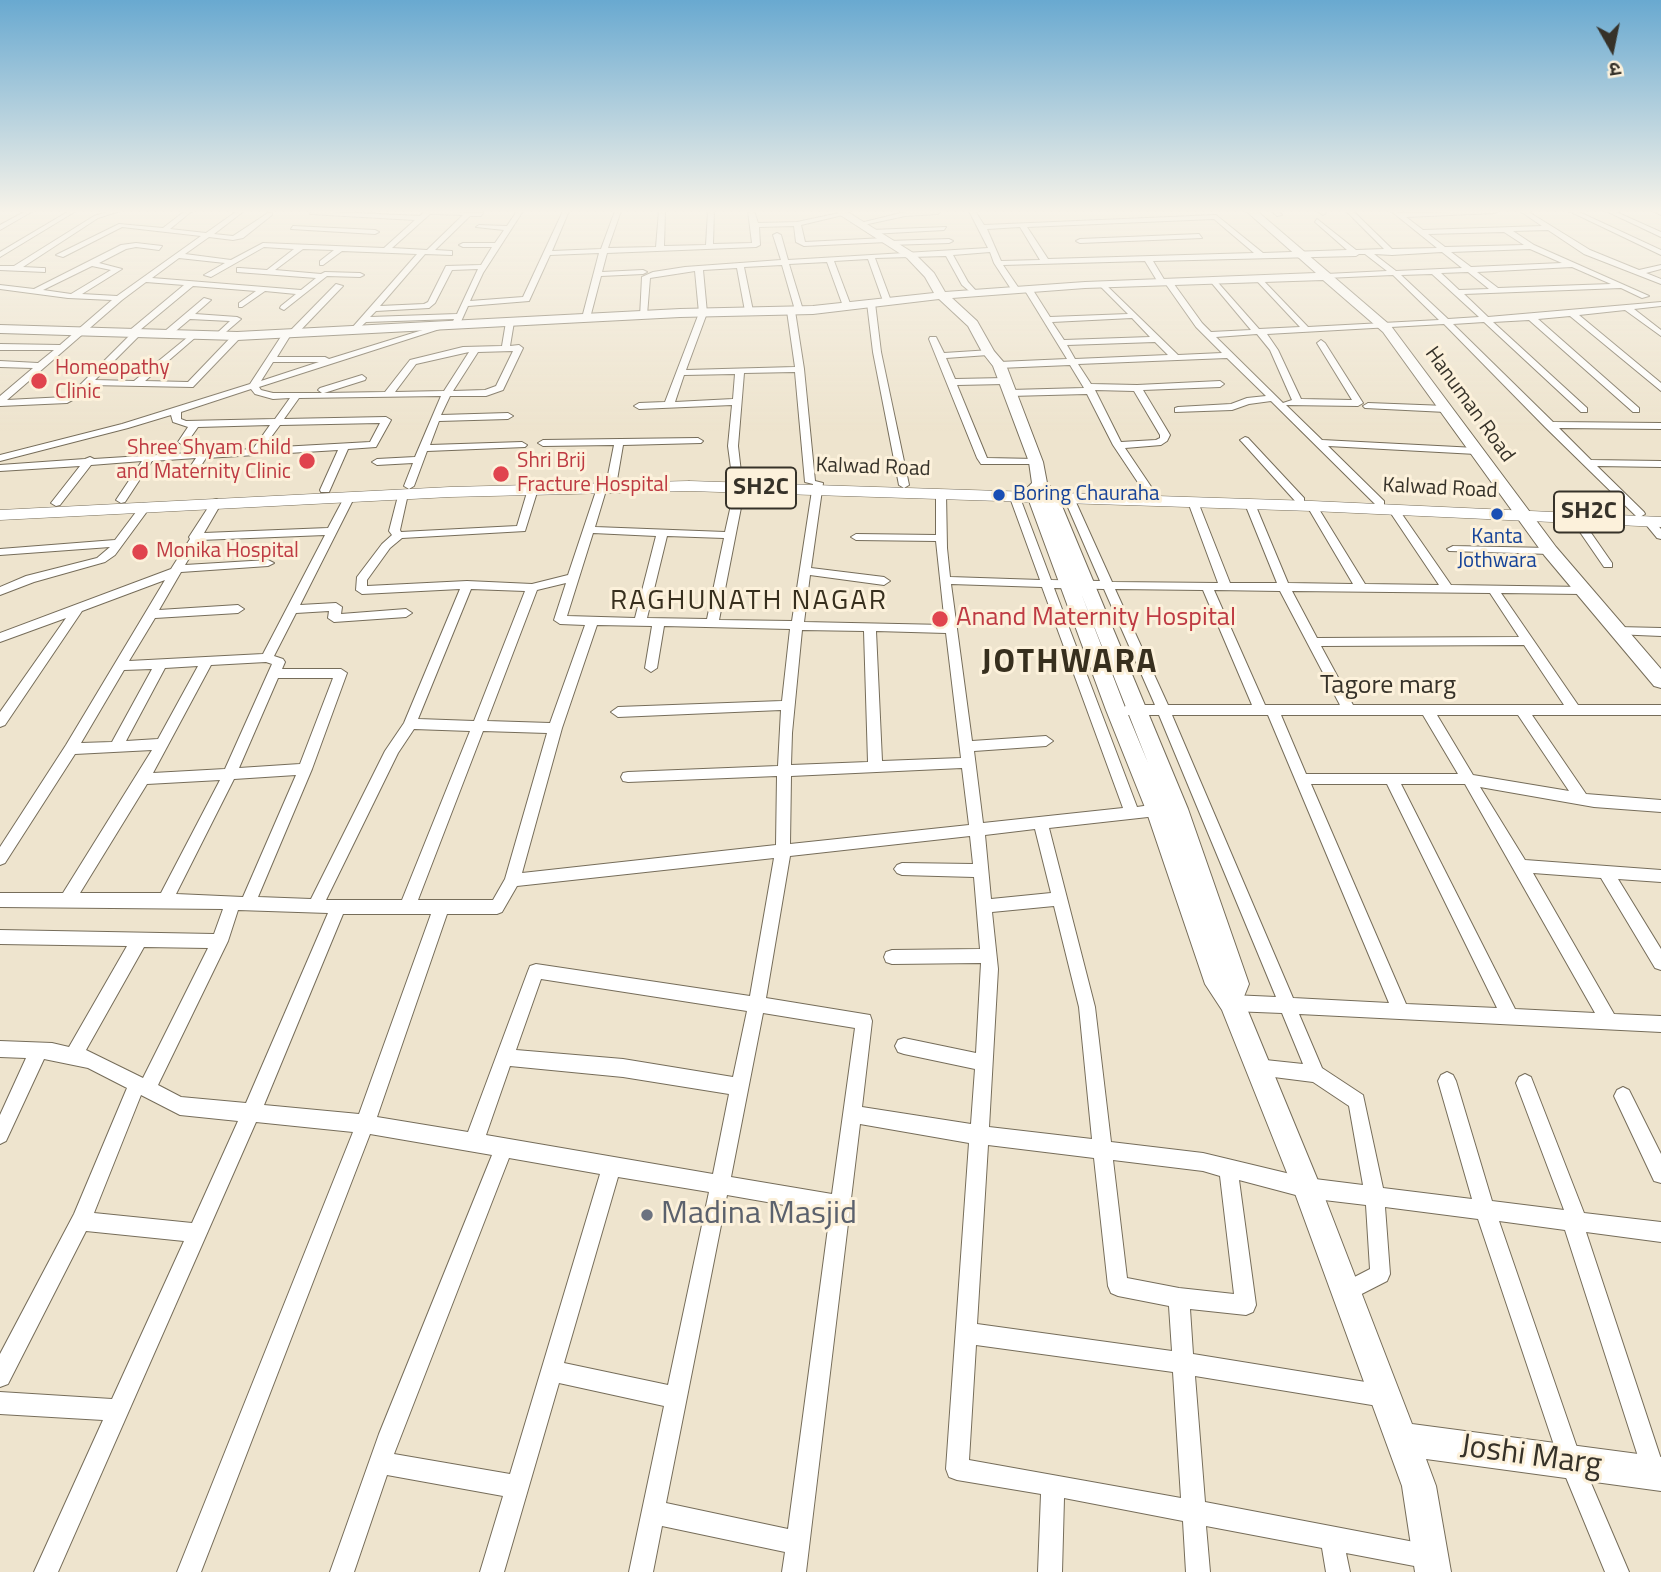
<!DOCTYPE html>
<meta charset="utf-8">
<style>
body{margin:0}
#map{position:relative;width:1661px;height:1572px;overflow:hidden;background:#eee4ce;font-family:"Titillium Web","Noto Sans Devanagari",sans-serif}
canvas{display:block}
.north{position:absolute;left:1577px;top:14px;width:70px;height:70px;-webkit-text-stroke:5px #fcf1db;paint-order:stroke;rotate:171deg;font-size:19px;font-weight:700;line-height:28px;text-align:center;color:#363229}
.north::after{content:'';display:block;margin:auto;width:24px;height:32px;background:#363229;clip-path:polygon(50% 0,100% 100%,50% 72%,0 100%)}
</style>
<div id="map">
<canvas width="1661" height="1572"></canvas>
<div class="north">उ</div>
</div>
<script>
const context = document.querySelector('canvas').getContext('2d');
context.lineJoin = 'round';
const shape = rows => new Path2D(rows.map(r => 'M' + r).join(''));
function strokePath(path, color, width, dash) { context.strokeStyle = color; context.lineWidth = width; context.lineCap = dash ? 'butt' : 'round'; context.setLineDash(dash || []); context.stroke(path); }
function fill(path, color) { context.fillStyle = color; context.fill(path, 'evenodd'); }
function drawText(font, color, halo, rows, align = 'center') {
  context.font = font + ' "Titillium Web",sans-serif'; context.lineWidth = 6; context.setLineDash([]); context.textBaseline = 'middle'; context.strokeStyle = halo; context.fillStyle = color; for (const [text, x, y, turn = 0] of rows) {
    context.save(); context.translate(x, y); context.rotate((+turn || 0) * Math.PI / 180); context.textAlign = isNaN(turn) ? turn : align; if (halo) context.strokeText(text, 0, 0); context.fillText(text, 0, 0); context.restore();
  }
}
const street = shape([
 [26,211,33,211,0,230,0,225,26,211],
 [69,211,76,211,0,257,0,252,69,211],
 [111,211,120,211,98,218,23,267,42,268,45,268,45,272,0,270,0,266,14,266,94,216,111,211],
 [185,211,192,211,170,229,206,233,237,211,244,211,214,234,233,236,268,213,272,213,272,215,243,238,233,240,209,237,185,254,231,260,263,243,384,248,415,220,310,214,312,211,420,216,425,211,483,213,481,216,470,216,435,250,452,251,452,255,425,254,380,306,424,304,428,302,446,266,481,265,492,247,463,247,459,245,463,243,495,243,504,230,476,227,479,225,507,226,517,211,523,211,483,273,470,301,523,297,563,211,569,211,552,251,601,249,615,211,621,211,608,248,656,247,659,211,665,211,664,246,706,245,708,211,714,211,713,244,752,243,748,211,754,211,758,223,797,222,844,212,847,214,801,225,805,242,885,238,888,241,949,239,953,241,949,243,890,245,887,242,804,246,796,242,794,226,759,227,760,245,756,247,607,253,602,272,643,270,647,272,643,274,601,276,590,318,586,320,582,318,599,253,550,255,529,301,468,306,459,326,455,328,451,326,454,319,366,322,354,333,350,331,351,329,417,254,342,251,323,265,320,265,320,261,334,250,303,249,275,270,321,274,325,272,360,273,364,275,360,277,327,276,284,310,280,308,281,306,296,294,265,291,242,307,239,307,239,303,256,291,193,286,140,330,141,334,95,380,134,381,194,332,198,334,197,336,145,381,188,382,234,334,240,334,240,338,193,387,90,385,78,397,67,403,0,406,0,396,33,368,0,367,0,361,38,363,54,350,0,350,0,344,60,345,112,300,68,298,0,289,0,285,34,289,121,245,136,243,162,246,159,250,136,247,126,249,99,263,122,269,82,294,117,296,201,236,122,227,63,257,56,255,119,224,163,228,185,211],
 [430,214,463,215,427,250,392,248,430,214],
 [264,247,294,249,267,270,240,268,237,268,237,272,316,278,301,290,152,278,179,258,225,263,204,275,211,277,264,247],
 [92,266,111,270,71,294,43,290,92,266],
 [478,269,457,314,370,317,376,311,429,308,435,303,452,270,478,269],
 [146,282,184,285,130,330,131,334,72,393,65,397,7,400,122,300,146,282],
 [940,211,938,214,905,216,859,226,856,224,905,212,940,211],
 [969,211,975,211,984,225,1216,215,1263,253,1347,250,1315,222,1317,219,1356,250,1384,249,1346,211,1353,211,1392,249,1437,248,1391,211,1401,213,1498,211,1495,213,1406,217,1423,230,1542,226,1520,211,1527,211,1590,250,1639,270,1661,265,1661,269,1646,273,1661,279,1661,284,1584,254,1548,230,1513,231,1534,245,1649,296,1642,298,1621,288,1464,294,1488,317,1661,302,1661,306,1634,309,1661,330,1661,336,1625,310,1579,315,1661,383,1661,391,1570,316,1538,319,1639,408,1639,412,1633,412,1529,320,1493,322,1587,408,1587,412,1581,412,1484,322,1453,324,1553,422,1661,423,1661,429,1559,428,1591,460,1661,461,1661,467,1597,466,1644,512,1645,514,1640,517,1636,516,1545,427,1444,324,1267,334,1278,350,1301,399,1352,400,1317,343,1321,340,1325,343,1363,403,1358,406,1286,405,1322,440,1476,448,1481,451,1476,454,1328,446,1384,501,1384,505,1380,506,1376,505,1271,401,1249,404,1232,410,1175,412,1175,408,1178,407,1231,404,1247,398,1266,396,1227,358,1078,364,1091,384,1137,385,1220,381,1224,384,1220,387,1143,390,1170,435,1167,441,1161,445,1125,448,1156,494,1155,496,1147,496,1113,445,1087,394,1010,396,1005,393,1010,390,1084,388,1070,365,999,368,995,365,999,362,1067,359,1024,289,1025,287,1031,287,1050,317,1128,314,1100,286,1100,282,1103,282,1178,355,1222,353,1196,327,1165,283,1159,284,1145,261,1003,265,1020,290,1016,292,1013,292,994,263,990,252,953,255,968,282,978,293,974,295,962,285,946,256,875,258,891,301,887,303,883,301,868,259,834,261,851,306,847,308,843,306,827,262,789,264,803,310,799,312,795,310,782,265,744,267,753,311,749,313,745,311,737,268,703,270,707,313,686,370,795,367,787,311,791,309,795,311,804,369,815,481,823,483,811,568,884,577,890,581,884,585,810,575,804,622,945,625,936,541,856,540,851,537,856,534,936,535,936,493,941,490,946,493,947,548,950,577,1040,580,1009,495,1014,492,1019,495,1051,580,1100,581,1064,498,1069,495,1074,498,1112,582,1218,583,1188,502,1193,499,1198,502,1230,583,1277,583,1245,504,1250,501,1255,504,1288,583,1353,584,1307,506,1312,503,1317,506,1365,584,1439,585,1388,509,1393,506,1397,507,1451,585,1585,587,1585,593,1581,594,1501,593,1578,705,1661,705,1661,715,1532,715,1586,794,1661,800,1661,812,1594,807,1480,787,1525,860,1661,870,1661,882,1618,879,1661,949,1661,970,1655,968,1601,878,1533,873,1614,1014,1661,1016,1661,1032,1299,1014,1322,1068,1363,1095,1383,1188,1472,1199,1438,1081,1441,1075,1447,1072,1453,1075,1456,1081,1492,1201,1564,1210,1516,1083,1519,1077,1525,1074,1531,1077,1584,1213,1661,1222,1661,1242,1586,1232,1661,1459,1661,1480,1654,1483,1646,1480,1643,1472,1565,1230,1499,1221,1582,1462,1629,1572,1605,1572,1560,1463,1478,1219,1385,1207,1390,1274,1387,1281,1346,1302,1339,1299,1336,1292,1339,1285,1370,1269,1366,1205,1307,1198,1239,1180,1256,1305,1253,1312,1246,1315,1190,1309,1193,1354,1384,1385,1392,1388,1395,1396,1392,1404,1384,1407,1195,1376,1205,1502,1430,1545,1438,1549,1442,1557,1438,1565,1430,1569,1346,1553,1350,1572,1326,1572,1322,1548,1206,1526,1210,1572,1186,1572,1183,1521,1064,1498,1062,1572,1038,1572,1041,1494,957,1480,949,1477,946,1469,969,1143,860,1124,806,1572,782,1572,785,1552,662,1526,653,1572,629,1572,664,1406,559,1383,504,1572,480,1572,503,1496,387,1475,354,1572,330,1572,379,1434,492,1155,370,1134,201,1572,177,1572,353,1132,256,1122,58,1572,34,1572,103,1420,0,1414,0,1392,112,1399,184,1241,86,1231,8,1384,0,1387,0,1354,74,1214,127,1088,88,1068,44,1059,6,1141,0,1144,0,1115,26,1058,0,1057,0,1041,52,1043,69,1047,127,946,0,944,0,930,214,934,223,909,0,907,0,893,63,893,152,750,75,754,5,863,0,865,0,847,66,745,165,580,82,611,5,725,0,727,0,712,66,618,0,642,0,633,171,569,190,539,189,537,213,500,217,499,222,502,204,533,328,528,346,494,354,494,355,496,300,605,336,603,342,607,341,614,406,609,412,613,406,617,334,622,328,618,329,611,296,613,274,656,283,659,285,662,282,669,341,669,347,673,312,769,258,897,311,899,385,751,404,723,460,589,362,594,356,590,357,577,382,544,392,535,389,531,399,492,407,492,408,494,400,530,401,532,517,526,528,489,533,486,538,489,525,531,402,538,390,548,367,580,367,586,467,581,532,584,568,575,598,485,607,487,595,527,725,532,735,487,744,485,745,487,719,620,792,621,813,484,805,482,795,372,744,373,738,446,742,481,733,483,728,446,732,405,639,409,634,406,639,403,665,402,699,313,695,271,650,278,647,315,640,317,642,277,653,272,685,267,781,260,773,235,777,233,781,235,788,260,988,248,969,211],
 [1214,219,1254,253,1048,259,1027,227,1214,219],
 [1020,227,1040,260,1001,261,987,229,1020,227],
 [1504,232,1524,245,1445,247,1428,234,1504,232],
 [1530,249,1562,263,1471,267,1451,252,1530,249],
 [1442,252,1462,268,1396,271,1374,254,1392,255,1442,252],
 [1359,254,1365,254,1387,271,1326,274,1322,276,1326,278,1393,275,1439,320,1308,327,1259,276,1255,278,1256,280,1300,327,1259,329,1213,277,1209,279,1210,281,1251,330,1211,332,1202,323,1171,280,1165,281,1153,261,1356,256,1359,254],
 [1572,267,1611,284,1498,288,1477,272,1572,267],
 [1468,272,1489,289,1459,290,1441,273,1468,272],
 [1432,274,1479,317,1448,319,1401,275,1432,274],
 [1132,318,1150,337,1064,340,1052,322,1132,318],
 [1257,334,1270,350,1292,400,1283,403,1216,337,1257,334],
 [1155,342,1168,355,1075,359,1067,345,1155,342],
 [735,374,733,399,675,402,684,375,735,374],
 [1095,390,1134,391,1160,435,1160,438,1156,440,1121,442,1095,390],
 [593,533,656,536,635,618,567,616,593,533],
 [325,535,263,654,129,661,155,618,238,613,244,609,238,605,159,610,181,572,268,566,274,563,268,560,185,565,200,540,325,535],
 [667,536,724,538,707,619,647,618,667,536],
 [566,583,554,620,560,624,585,625,550,723,487,721,537,590,566,583],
 [951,584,1042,587,1123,808,983,823,974,751,1046,746,1053,741,1046,736,972,741,951,584],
 [1054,588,1104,589,1155,705,1127,705,1120,710,1127,715,1159,715,1276,997,1232,995,1226,998,1224,1003,1226,1008,1232,1011,1282,1013,1303,1064,1256,1059,1250,1062,1247,1068,1250,1074,1313,1082,1349,1106,1363,1185,1307,1178,1203,1153,1111,1142,1095,1007,1049,828,1157,816,1162,814,1164,810,1162,806,1157,804,1137,807,1054,588],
 [471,589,525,591,474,721,418,719,471,589],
 [1115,589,1203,590,1252,705,1168,705,1115,589],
 [1214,590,1280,591,1340,705,1265,705,1214,590],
 [1292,591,1490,593,1519,637,1317,638,1292,591],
 [597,625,652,626,645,668,651,672,657,668,664,626,790,629,782,701,618,707,611,712,618,717,781,710,778,766,628,772,623,773,621,777,623,781,628,782,777,776,776,845,522,873,562,728,597,625],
 [802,630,864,631,868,762,791,765,792,733,802,630],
 [876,631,946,633,961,758,882,761,876,631],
 [1524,645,1564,705,1353,705,1321,646,1524,645],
 [266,662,272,664,225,769,153,773,211,665,266,662],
 [198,666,158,739,126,741,165,668,198,666],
 [152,669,112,742,81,743,124,670,152,669],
 [278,678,333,678,300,764,239,768,278,678],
 [1172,715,1268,715,1389,1003,1293,998,1172,715],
 [1281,715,1423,715,1458,774,1306,774,1281,715],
 [1437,715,1518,715,1569,791,1473,775,1437,715],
 [414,729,470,731,402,900,326,900,398,753,414,729],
 [483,731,547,733,505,879,493,900,418,900,483,731],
 [962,768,969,825,790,844,791,776,962,768],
 [296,775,243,897,176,894,234,779,296,775],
 [220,780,161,893,80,893,147,784,220,780],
 [1311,784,1387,784,1497,1008,1406,1004,1311,784],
 [1401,784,1465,784,1595,1013,1515,1009,1401,784],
 [1035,829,1051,893,991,899,985,835,1035,829],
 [970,836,973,864,902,863,897,865,894,869,897,873,902,875,974,877,980,949,892,950,886,952,884,957,886,962,892,964,981,963,976,1053,904,1038,898,1040,895,1046,898,1052,904,1054,975,1069,971,1124,862,1107,872,1021,870,1015,766,998,790,856,970,836],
 [774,858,750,996,536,964,530,966,528,971,468,1132,377,1117,447,914,497,914,502,912,517,886,774,858],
 [1054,906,1079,1007,1092,1139,989,1127,998,969,992,912,1054,906],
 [238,910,328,913,246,1103,181,1097,158,1085,228,941,238,910],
 [343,914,431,914,359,1114,264,1105,343,914],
 [144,947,208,948,143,1078,86,1050,144,947],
 [541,979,747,1011,733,1077,623,1059,516,1050,541,979],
 [763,1013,855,1028,832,1194,731,1177,763,1013],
 [510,1066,623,1077,729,1094,713,1174,486,1135,510,1066],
 [141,1095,180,1115,238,1121,192,1223,94,1213,141,1095],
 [988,1145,1094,1158,1108,1286,1111,1293,1118,1296,1169,1306,1172,1351,977,1324,988,1145],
 [509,1158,600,1174,510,1474,394,1454,509,1158],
 [1113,1160,1203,1171,1220,1176,1234,1294,1179,1288,1127,1278,1113,1160],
 [618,1177,709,1192,668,1385,564,1363,618,1177],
 [727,1195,830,1213,788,1529,666,1503,727,1195],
 [976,1345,1173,1372,1181,1498,969,1460,976,1345],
 [1272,211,1278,211,1282,215,1277,216,1272,211],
 [1317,211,1324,211,1326,213,1323,215,1317,211],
 [1569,211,1577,211,1661,250,1661,255,1569,211],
 [1606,211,1614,211,1661,232,1661,237,1606,211],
 [1654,211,1661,211,1661,215,1655,212,1654,211],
 [293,226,375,230,379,232,375,234,291,229,293,226],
 [946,227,944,230,871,234,867,232,871,230,946,227],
 [1199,234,1202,238,1080,243,1076,241,1080,239,1199,234],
 [336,284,343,286,295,336,290,336,277,357,325,357,329,359,442,324,449,326,259,387,261,390,273,393,322,393,318,390,320,388,362,375,366,378,365,380,324,393,385,392,410,360,463,347,502,346,506,322,510,320,514,322,510,346,519,345,523,348,503,390,486,396,450,396,441,415,508,413,513,416,508,419,439,421,430,445,522,442,527,445,525,447,427,451,414,486,409,489,404,486,413,463,377,465,372,462,377,459,415,457,441,396,299,398,284,419,386,417,391,420,376,447,348,449,329,492,321,492,320,490,338,450,206,458,195,475,191,476,186,473,196,458,152,461,125,502,121,503,116,500,142,461,91,465,60,505,56,506,51,503,80,466,0,471,0,465,85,459,90,457,94,459,253,449,270,425,198,427,186,444,183,445,178,442,188,427,173,422,171,415,128,428,0,461,0,455,122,424,250,384,284,332,289,332,336,284],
 [513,351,496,386,485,390,453,391,478,352,513,351],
 [469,352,444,391,395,392,416,364,469,352],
 [273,362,319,362,261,381,273,362],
 [251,389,255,394,273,399,290,398,275,419,186,421,181,419,181,412,251,389],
 [380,423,370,442,263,448,280,425,380,423],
 [204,298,211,300,195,314,237,317,241,319,219,338,215,335,230,321,190,319,171,335,165,335,165,331,204,298],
 [871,301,875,303,881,352,909,485,904,488,899,485,873,352,867,303,871,301],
 [930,337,936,337,944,353,991,350,991,354,988,355,946,358,955,379,1005,378,1009,381,1005,384,957,385,987,458,1036,459,1040,460,1040,464,981,464,977,458,929,339,930,337],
 [1368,403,1446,406,1451,409,1446,412,1365,408,1363,406,1368,403],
 [1245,437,1248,438,1304,498,1304,502,1296,502,1242,442,1240,440,1245,437],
 [698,438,703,441,701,443,623,445,617,480,612,483,607,480,614,445,543,446,538,443,543,440,698,438],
 [146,503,151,506,115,555,105,562,34,582,0,595,0,587,26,576,97,558,110,547,0,555,0,549,115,540,142,504,146,503],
 [1576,516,1580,517,1612,563,1612,567,1604,567,1571,519,1576,516],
 [1648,518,1652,519,1661,529,1661,539,1657,538,1643,521,1648,518],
 [1453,546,1550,548,1556,551,1550,554,1449,551,1447,549,1453,546],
 [1618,627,1661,628,1661,636,1614,634,1612,631,1614,628,1618,627],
 [1623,1087,1629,1090,1661,1154,1661,1183,1654,1181,1614,1096,1617,1090,1623,1087]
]);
const secondary = shape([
 [834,211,846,211,915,254,934,273,945,292,1085,282,1316,273,1246,211,1257,211,1391,326,1556,547,1661,669,1661,688,1654,686,1544,555,1383,332,1323,280,1085,288,952,298,977,321,994,351,1006,365,1043,462,1047,483,1057,494,1188,809,1249,984,1243,999,1321,1188,1412,1424,1661,1457,1661,1491,1426,1459,1436,1486,1451,1572,1415,1572,1402,1486,1293,1188,1222,1010,1205,984,1146,810,1106,710,1025,490,1032,483,1029,462,993,366,982,352,968,326,939,299,813,314,680,317,237,340,0,333,0,325,237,332,680,309,813,306,934,293,925,277,907,258,834,211],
 [1081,593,1148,763,1126,710,1081,593]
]);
const primary = shape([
 [689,481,1312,501,1661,517,1661,527,1312,511,689,491,450,497,0,520,0,510,450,487,689,481]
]);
strokePath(street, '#766d5a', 2);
strokePath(secondary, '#766d5a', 2);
strokePath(primary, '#766d5a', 1);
fill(street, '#fff');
fill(secondary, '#fff');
fill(primary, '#fff');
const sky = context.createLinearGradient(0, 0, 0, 431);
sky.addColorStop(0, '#69a9d0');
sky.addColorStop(0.49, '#f7f3e9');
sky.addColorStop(1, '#f7f3e900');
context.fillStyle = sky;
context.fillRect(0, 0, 1661, 431);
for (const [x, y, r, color] of [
 [39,381,9,"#e0444e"],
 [307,461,9,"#e0444e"],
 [501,474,9,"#e0444e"],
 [999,495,7,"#1a4fb4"],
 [1497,514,7,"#1a4fb4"],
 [140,552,9,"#e0444e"],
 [940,619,9,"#e0444e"],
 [647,1215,7,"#6b7280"]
]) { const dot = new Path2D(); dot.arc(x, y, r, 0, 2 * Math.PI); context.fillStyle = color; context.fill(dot); strokePath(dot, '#fcf1db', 2.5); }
drawText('21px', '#be3a42', '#fcf1db', [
 ["Homeopathy",55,369],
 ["Clinic",55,393],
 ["Shree Shyam Child",291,449,"right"],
 ["and Maternity Clinic",291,473,"right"],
 ["Shri Brij",517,462],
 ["Fracture Hospital",517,486],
 ["Monika Hospital",156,552]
], 'left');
drawText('21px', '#363229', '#fcf1db', [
 ["Hanuman Road",1469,405,54],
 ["Kalwad Road",873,468,2],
 ["Kalwad Road",1440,489,3]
]);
drawText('21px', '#164399', '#fcf1db', [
 ["Boring Chauraha",1013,495],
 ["Kanta",1497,538,"center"],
 ["Jothwara",1497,562,"center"]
], 'left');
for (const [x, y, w] of [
 [761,488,70],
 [1589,512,70]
]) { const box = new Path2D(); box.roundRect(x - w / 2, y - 20.5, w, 41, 5); context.fillStyle = '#fcf1db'; context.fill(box); strokePath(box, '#363229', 2); }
drawText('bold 24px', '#363229', null, [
 ["SH2C",761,488],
 ["SH2C",1589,512]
]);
drawText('26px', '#be3a42', '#fcf1db', [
 ["Anand Maternity Hospital",956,619]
], 'left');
drawText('26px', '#363229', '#fcf1db', [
 ["Tagore marg",1388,687]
]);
context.letterSpacing = '2px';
drawText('28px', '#372f1e', '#fcf1db', [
 ["RAGHUNATH NAGAR",749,602]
]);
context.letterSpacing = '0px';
drawText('32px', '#5b616d', '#fcf1db', [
 ["Madina Masjid",661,1215]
], 'left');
drawText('32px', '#363229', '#fcf1db', [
 ["Joshi Marg",1531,1457,8]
]);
context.letterSpacing = '2px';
drawText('bold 33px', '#372f1e', '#fcf1db', [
 ["JOTHWARA",1070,664]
]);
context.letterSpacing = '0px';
</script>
